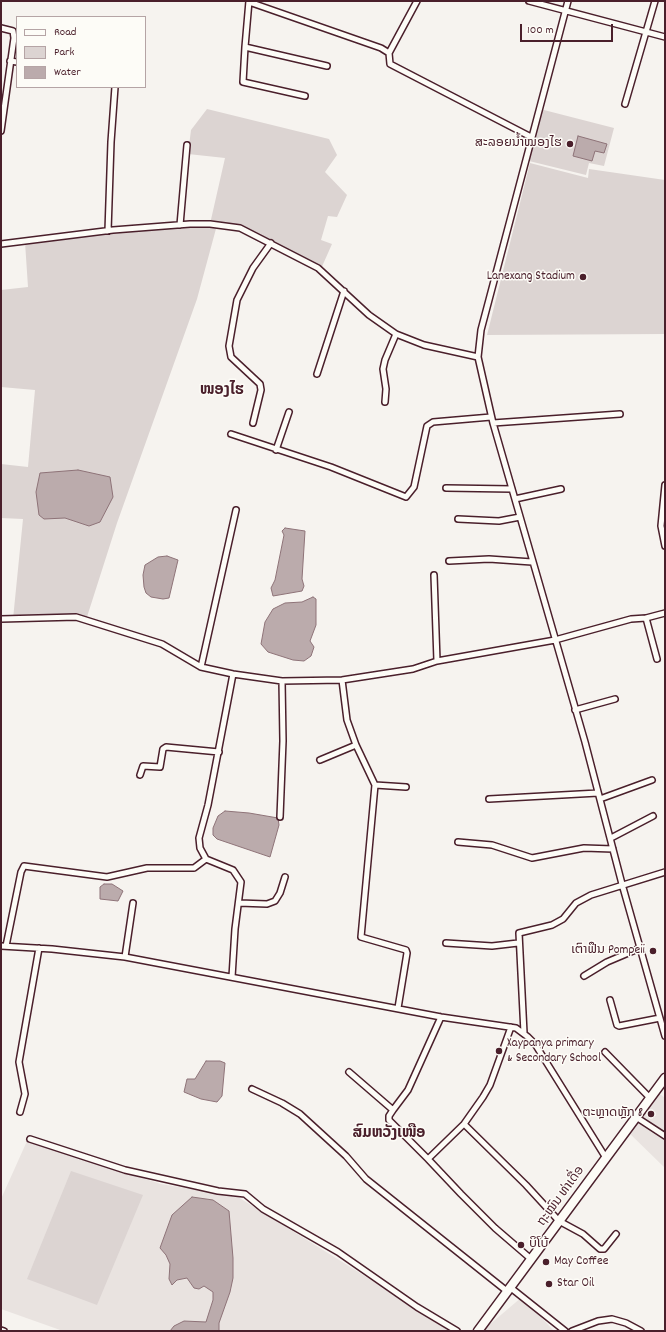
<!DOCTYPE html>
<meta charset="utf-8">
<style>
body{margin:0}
#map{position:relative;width:666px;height:1332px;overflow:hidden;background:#f6f3ef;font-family:Dekko,sans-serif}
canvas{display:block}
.frame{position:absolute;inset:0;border:2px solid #4a1f2b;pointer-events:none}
.legend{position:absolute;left:16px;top:16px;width:130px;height:72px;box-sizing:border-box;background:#fdfcf7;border:1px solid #b5a4a5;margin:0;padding:5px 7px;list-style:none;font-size:12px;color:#4a1f2b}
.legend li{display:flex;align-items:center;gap:8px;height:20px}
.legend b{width:20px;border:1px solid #b5a4a5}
.scale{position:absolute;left:520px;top:24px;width:93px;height:18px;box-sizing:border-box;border:2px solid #4a1f2b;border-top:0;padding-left:5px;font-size:12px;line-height:14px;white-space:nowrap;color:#4a1f2b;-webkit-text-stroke:3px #fdfcf7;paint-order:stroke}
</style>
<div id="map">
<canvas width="666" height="1332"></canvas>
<div class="frame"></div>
<ul class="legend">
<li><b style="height:5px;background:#fdfcf7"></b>Road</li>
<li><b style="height:11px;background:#dcd4d2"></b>Park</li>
<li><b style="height:11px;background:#bbabac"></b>Water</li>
</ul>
<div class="scale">100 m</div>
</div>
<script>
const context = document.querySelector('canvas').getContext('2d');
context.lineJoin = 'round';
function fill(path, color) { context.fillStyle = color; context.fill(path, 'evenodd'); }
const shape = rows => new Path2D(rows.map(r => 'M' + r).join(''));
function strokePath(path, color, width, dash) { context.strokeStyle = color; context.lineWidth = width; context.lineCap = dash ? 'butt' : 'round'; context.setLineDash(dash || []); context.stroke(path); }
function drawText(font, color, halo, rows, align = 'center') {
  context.font = font + ' Dekko,"Noto Sans Lao",sans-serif'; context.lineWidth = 3; context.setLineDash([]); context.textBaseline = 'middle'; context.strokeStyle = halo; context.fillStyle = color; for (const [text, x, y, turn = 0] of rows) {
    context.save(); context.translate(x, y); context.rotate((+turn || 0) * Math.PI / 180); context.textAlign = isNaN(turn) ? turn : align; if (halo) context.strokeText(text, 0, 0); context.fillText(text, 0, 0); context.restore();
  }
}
fill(shape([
 [655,1090,665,1098,665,1168,626,1130],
 [27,1141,161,1184,238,1197,453,1331,63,1331,1,1309,1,1199],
 [522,1297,554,1331,482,1331]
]), '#e9e3e0');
fill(shape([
 [207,109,329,139,337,155,325,172,347,195,337,217,328,216,321,240,332,244,320,271,301,259,237,229,217,225,197,299,117,523,86,620,76,617,13,619,23,519,1,518,1,464,28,467,35,390,1,387,1,290,28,287,25,242,162,227,210,224,225,158,188,154,191,130],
 [540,109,614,128,604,166,589,163,586,175,525,160],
 [530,163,588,178,589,169,665,180,665,334,487,335],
 [71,1171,143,1195,97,1305,27,1279]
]), '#dcd4d2');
const water = shape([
 [578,136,607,144,604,153,595,151,592,161,573,156,578,136],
 [78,470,110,477,113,497,100,522,89,526,65,518,44,519,39,515,36,492,40,473,78,470],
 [285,528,305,531,302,579,304,586,302,591,273,596,271,588,275,580,284,535,282,531,285,528],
 [167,556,178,560,169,598,163,599,151,597,146,593,144,587,143,575,145,565,158,557,167,556],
 [313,597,316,599,316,625,310,641,314,647,311,656,304,661,293,660,268,652,261,644,265,622,273,609,285,603,302,602,313,597],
 [225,811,249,813,278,818,279,825,270,857,217,839,213,835,213,828,218,816,225,811],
 [104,884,112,884,123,891,118,901,100,899,100,887,104,884],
 [206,1061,220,1061,225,1063,222,1096,217,1102,201,1099,184,1092,187,1079,195,1079,206,1061],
 [192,1197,213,1200,229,1211,233,1258,233,1278,230,1292,219,1323,219,1331,170,1331,174,1326,184,1321,206,1322,213,1300,213,1292,204,1286,199,1289,194,1288,187,1278,177,1280,172,1285,169,1279,170,1264,166,1255,160,1248,172,1215,192,1197]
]);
fill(water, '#bbabac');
strokePath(water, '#8e7378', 1);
const street = shape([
 [249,1,245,47,327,66],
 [529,1,665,37],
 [568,1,481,330,478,357,493,423,585,742,622,884,665,1036],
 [249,2,381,48,389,53,390,64,531,137],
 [1,28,13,31,14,38,1,131],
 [245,47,243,82,305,96],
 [389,53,417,1],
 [10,61,17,62],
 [625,104,655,1],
 [180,225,187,145],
 [108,231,111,142,115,87],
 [1,244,113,230,190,224,210,224,240,228,318,268,369,315,396,334,424,345,478,357],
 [317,374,344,291],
 [385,402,386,389,383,369,385,360,396,334],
 [253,423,261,390,260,384,231,357,229,346,237,300,253,268,271,243],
 [493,423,620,414],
 [231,434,331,467,406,497,414,487,427,426,433,422,491,417],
 [276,450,289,412],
 [665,485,661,526,665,546],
 [446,488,512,489],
 [515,499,561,489],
 [458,519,499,521,520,517],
 [449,561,489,559,532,562],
 [434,575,437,661],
 [646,618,657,659],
 [1,619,76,617,162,644,201,667,233,674,282,681,342,680,413,669,437,661,555,640,631,619,646,618,665,613],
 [201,667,236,510],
 [342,680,347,720,356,745,375,785,361,937,406,950,407,953,398,1008],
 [575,710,615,699],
 [320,760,356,745],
 [140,775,143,766,160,767,163,749,166,747,219,752],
 [375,785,406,787],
 [489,799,598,793],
 [600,799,652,780],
 [280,817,283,741,282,681],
 [611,838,653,816],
 [458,842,492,845,532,858,584,848,613,849],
 [239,903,267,904,275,901,280,893,285,877],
 [446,943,492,946,518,943],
 [1,946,52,949,125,957,441,1017,516,1028,528,1037,535,1044,606,1158],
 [6,946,21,872,24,866,107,877,147,868,194,868,206,859],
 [125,957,133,903],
 [584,976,607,962,640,948],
 [232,977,235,929,241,882,233,870,206,859,200,848,199,838,208,805,233,674],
 [610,1000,617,1025,619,1026,660,1018],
 [524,1033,519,933,552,925,563,919,576,903,591,895,665,872],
 [605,1052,650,1098],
 [349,1072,393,1110,389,1116,389,1120,428,1159,461,1194,495,1228,531,1259],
 [252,1089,282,1103,300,1114,346,1156,366,1179,508,1292],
 [393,1110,408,1090,441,1017],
 [20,1112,25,1094,19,1062,39,948],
 [636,1117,665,1136],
 [464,1124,526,1185,559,1221,583,1234,600,1249,604,1249,616,1234],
 [30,1139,125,1170,218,1191,245,1194,263,1209,338,1252,417,1307,457,1331],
 [428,1159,464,1124,483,1097,490,1085,511,1027],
 [511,1288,565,1331],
 [1,1330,4,1331],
 [572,1331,598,1321,612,1319,626,1323,641,1331]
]);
const primary = shape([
 [478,1331,665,1078]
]);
strokePath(street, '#4a1f2b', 8);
strokePath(primary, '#4a1f2b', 11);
strokePath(street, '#fdfcf7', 5);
strokePath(primary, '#fdfcf7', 8);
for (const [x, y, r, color] of [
 [570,144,4,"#4a1f2b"],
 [583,277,4,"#4a1f2b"],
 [653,951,4,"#4a1f2b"],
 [499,1051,4,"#4a1f2b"],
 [651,1114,4,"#4a1f2b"],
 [521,1245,4,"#4a1f2b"],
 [546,1262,4,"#4a1f2b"],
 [549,1284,4,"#4a1f2b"]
]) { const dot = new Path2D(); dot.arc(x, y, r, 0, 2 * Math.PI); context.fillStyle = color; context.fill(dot); strokePath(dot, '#fdfcf7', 1.5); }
drawText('13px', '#4a1f2b', '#fdfcf7', [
 ["ສະລອຍນ້ຳໝອງໄຮ",562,144],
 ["Lanexang Stadium",575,277],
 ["ເຕົາຟືນ Pompeii",645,951],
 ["Xaypanya primary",507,1044,"left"],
 ["& Secondary School",507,1059,"left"],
 ["ຕະຫຼາດຫຼັກ 8",643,1114],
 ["ບິໂບ້",529,1245,"left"],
 ["May Coffee",554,1262,"left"],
 ["Star Oil",557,1284,"left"]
], 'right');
drawText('13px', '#4a1f2b', '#fdfcf7', [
 ["ຖະໝົນ ທ່າເດື່ອ",562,1197,-54]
]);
drawText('bold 15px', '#4a1f2b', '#fdfcf7', [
 ["ໜອງໄຮ",222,392],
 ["ສົມຫວັງເໜືອ",389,1135]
]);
</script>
